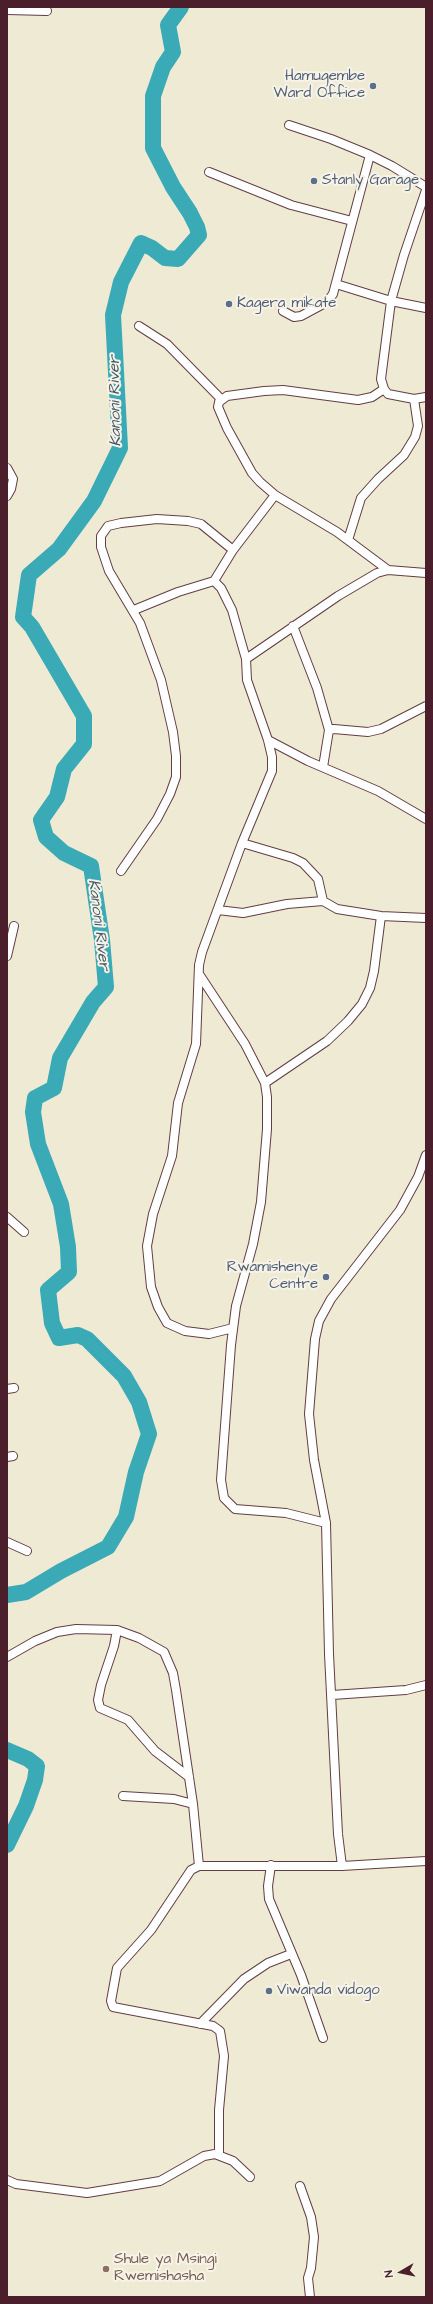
<!DOCTYPE html>
<style>
body{margin:0}
#map{position:relative;width:433px;height:2304px;overflow:hidden;background:#efead3;font-family:"Architects Daughter",sans-serif}
canvas{display:block}
.frame{position:absolute;inset:0;border:8px solid #4a1f2b;pointer-events:none}
.north{position:absolute;left:381px;top:2252px;width:40px;height:40px;-webkit-text-stroke:3px #f7f3e8;paint-order:stroke;rotate:261deg;font-size:11px;font-weight:700;line-height:16px;text-align:center;color:#4a1f2b}
.north::after{content:'';display:block;margin:auto;width:14px;height:18px;background:#4a1f2b;clip-path:polygon(50% 0,100% 100%,50% 72%,0 100%)}
</style>
<div id="map">
<canvas width="433" height="2304"></canvas>
<div class="frame"></div>
<div class="north">N</div>
</div>
<script>
const context = document.querySelector('canvas').getContext('2d');
context.lineJoin = 'round';
const shape = rows => new Path2D(rows.map(r => 'M' + r).join(''));
function strokePath(path, color, width, dash) { context.strokeStyle = color; context.lineWidth = width; context.lineCap = dash ? 'butt' : 'round'; context.setLineDash(dash || []); context.stroke(path); }
function drawText(font, color, halo, rows, align = 'center') {
  context.font = font + ' "Architects Daughter",sans-serif'; context.lineWidth = 4; context.setLineDash([]); context.textBaseline = 'middle'; context.strokeStyle = halo; context.fillStyle = color; for (const [text, x, y, turn = 0] of rows) {
    context.save(); context.translate(x, y); context.rotate((+turn || 0) * Math.PI / 180); context.textAlign = isNaN(turn) ? turn : align; if (halo) context.strokeText(text, 0, 0); context.fillText(text, 0, 0); context.restore();
  }
}
strokePath(shape([
 [7,1595,26,1592,61,1571,108,1547,126,1517,136,1472,149,1434,139,1402,124,1376,87,1339,78,1335,59,1338,52,1323,48,1290,69,1272,68,1247,61,1204,38,1144,33,1112,35,1098,54,1088,60,1058,93,1002,106,987,102,940,91,866,64,853,46,837,41,820,57,797,64,769,84,744,84,716,32,627,23,617,29,575,59,549,94,501,120,448,113,315,121,282,141,243,152,248,165,258,178,259,199,235,197,227,190,213,173,187,153,148,153,96,163,67,173,52,168,25,181,7],
 [7,1750,28,1759,37,1766,35,1780,26,1806,7,1845]
]), '#39aab6', 16);
const street = shape([
 [7,10,47,11],
 [289,125,331,139,370,155,392,166,426,187],
 [209,172,291,205,352,221],
 [426,190,404,255,391,301,381,379,384,389,388,394,414,399,426,397],
 [336,284,391,301,426,308],
 [283,311,294,317,301,316,327,302,333,294,370,155],
 [139,326,167,344,221,399],
 [384,389,372,397,358,400,283,390,264,391,227,396,219,402,218,407,227,428,252,473,260,482,275,495,337,532,388,570],
 [7,468,13,479,11,489,7,496],
 [348,540,361,498,378,479,404,455,415,437,418,426,414,399],
 [214,581,221,588,232,610,246,659],
 [134,610,178,592,214,581,233,550,275,495],
 [293,626,317,688,329,730],
 [268,740,308,761,378,791,426,819],
 [323,767,329,730,334,729,368,732,381,729,426,706],
 [242,843,293,858,303,863,318,879,323,901,337,909,381,916,426,918],
 [121,871,157,819,170,794,176,777,176,756,173,732,161,680,140,623,109,571,101,547,101,536,108,526,121,523,157,519,188,521,201,524,233,550],
 [218,910,243,913,287,904,323,901],
 [7,956,14,926],
 [199,974,245,1044,265,1083,267,1097,267,1129,261,1202,253,1244,236,1306,231,1345,221,1480,224,1498,235,1509,286,1513,326,1523],
 [265,1083,327,1041,348,1021,362,1004,370,988,374,971,381,916],
 [7,1217,24,1232],
 [233,1328,209,1334,185,1331,167,1323,158,1307,151,1287,147,1246,153,1214,172,1156,178,1103,196,1044,199,965,202,952,242,843,272,771,272,757,268,740,247,680,246,659,338,596,377,573,388,570,426,573],
 [7,1389,14,1388],
 [7,1457,13,1456],
 [7,1542,27,1551],
 [117,1630,114,1646,101,1685,98,1700,100,1708,128,1720,155,1751,189,1777],
 [7,1657,35,1641,57,1632,76,1629,117,1630,139,1638,164,1652,173,1673,176,1690,193,1804,199,1866],
 [332,1695,406,1690,426,1685],
 [123,1796,174,1799,193,1804],
 [271,1865,268,1886,269,1899,301,1975,323,2038],
 [342,1866,338,1834,329,1654,326,1523,314,1460,309,1414,315,1339,319,1321,331,1299,400,1210,418,1177,426,1155],
 [200,2024,244,1979,268,1963,291,1954],
 [219,2154,219,2110,224,2056,220,2031,213,2026,113,2007,111,2001,117,1968,151,1930,191,1870,199,1866,342,1866,426,1861],
 [7,2180,16,2184,87,2193,160,2181,204,2156,215,2154,233,2161,250,2177],
 [300,2186,311,2217,314,2237,311,2268,308,2278,310,2297]
]);
strokePath(street, '#633d44', 10);
strokePath(street, '#fff', 8);
for (const [x, y, r, color] of [
 [373,86,4,"#5c6f8a"],
 [314,181,4,"#5c6f8a"],
 [229,304,4,"#5c6f8a"],
 [326,1277,4,"#5c6f8a"],
 [269,1991,4,"#5c6f8a"],
 [106,2269,4,"#8d6e63"]
]) { const dot = new Path2D(); dot.arc(x, y, r, 0, 2 * Math.PI); context.fillStyle = color; context.fill(dot); strokePath(dot, '#f7f3e8', 1.5); }
drawText('15px', '#4e5e75', '#f7f3e8', [
 ["Hamugembe",365,77,"right"],
 ["Ward Office",365,94,"right"],
 ["Stanly Garage",322,181],
 ["Kagera mikate",237,304],
 ["Rwamishenye",318,1268,"right"],
 ["Centre",318,1285,"right"],
 ["Viwanda vidogo",277,1991]
], 'left');
drawText('15px', '#785e54', '#f7f3e8', [
 ["Shule ya Msingi",114,2260],
 ["Rwemishasha",114,2277]
], 'left');
drawText('italic 16px', '#435763', '#f7f3e8', [
 ["Kanoni River",116,401,-91],
 ["Kanoni River",98,925,83]
]);
</script>
